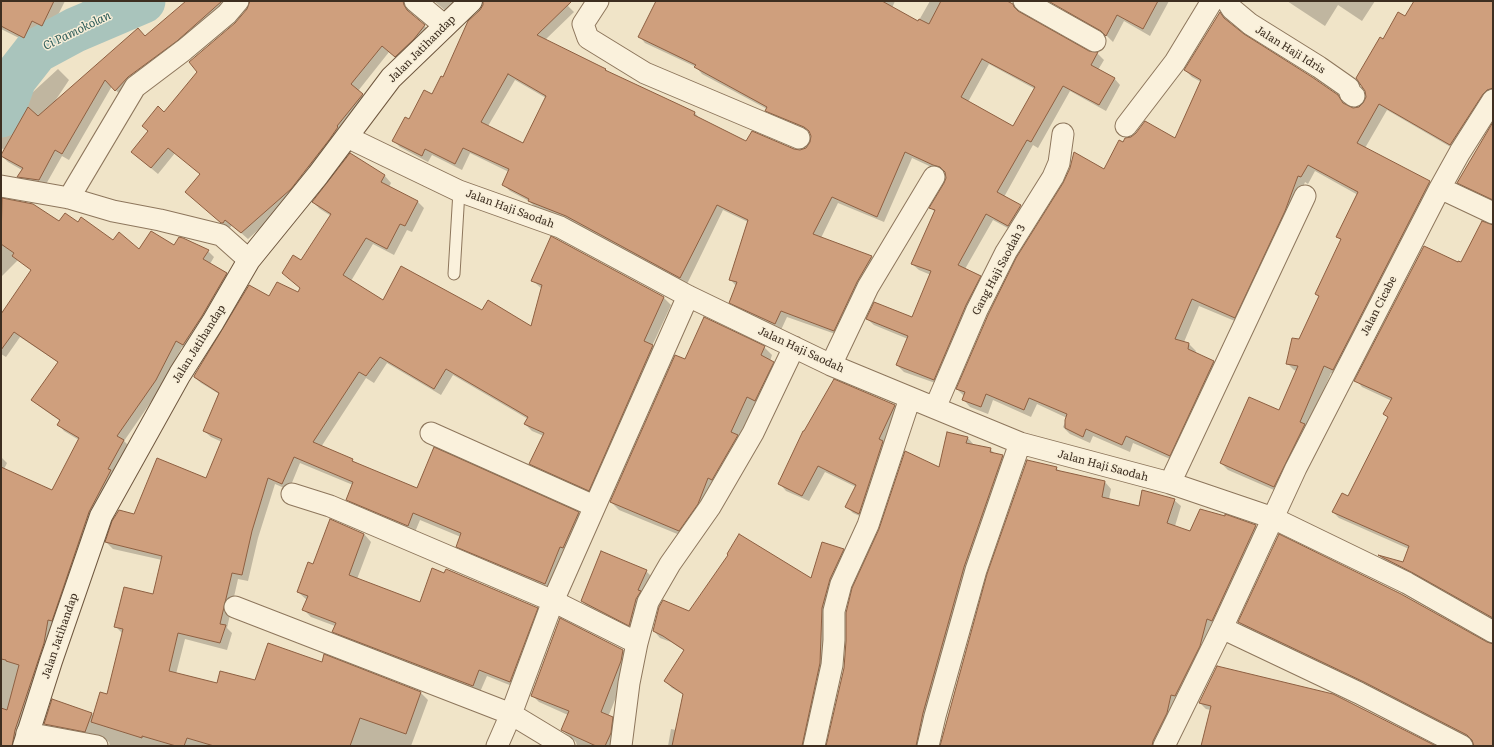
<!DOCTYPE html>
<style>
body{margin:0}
#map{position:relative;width:1494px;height:747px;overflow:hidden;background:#f0e4c8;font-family:Literata,serif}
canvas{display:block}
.frame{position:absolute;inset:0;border:2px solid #3d2e20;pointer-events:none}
</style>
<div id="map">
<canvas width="1494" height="747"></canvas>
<div class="frame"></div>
</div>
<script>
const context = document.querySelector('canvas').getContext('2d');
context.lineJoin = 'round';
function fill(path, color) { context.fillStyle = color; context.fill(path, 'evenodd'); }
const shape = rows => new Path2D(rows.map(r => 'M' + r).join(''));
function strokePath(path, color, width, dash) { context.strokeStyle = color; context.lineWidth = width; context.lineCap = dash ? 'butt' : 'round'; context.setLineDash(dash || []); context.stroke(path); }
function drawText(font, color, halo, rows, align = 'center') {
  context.font = font + ' Literata,serif'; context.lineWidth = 3; context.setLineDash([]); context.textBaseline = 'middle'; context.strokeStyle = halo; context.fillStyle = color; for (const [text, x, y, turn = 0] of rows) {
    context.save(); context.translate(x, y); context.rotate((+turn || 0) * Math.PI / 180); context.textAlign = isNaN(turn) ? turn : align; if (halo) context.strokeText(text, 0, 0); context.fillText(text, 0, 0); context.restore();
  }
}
fill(shape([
 [1,1,65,1,49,33,39,28,31,44,1,29],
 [80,1,122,1,109,20],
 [184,1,234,1,122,97,112,86,69,160,62,156,45,186,24,183,18,176,22,170,8,162,2,156,5,150,1,148,1,109,8,115,58,69,69,80,55,101,145,37,185,3],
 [251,1,412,1,409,6,410,13,431,32,402,63,389,52,358,91,369,101,297,195,248,239,232,225,229,229,186,192,201,174,175,153,158,174,139,158,164,113,248,9],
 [434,1,456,1,447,12],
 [484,1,572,1,568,6,574,12,545,40,605,69,608,72,695,113,700,119,747,142,800,151,806,149,811,143,812,137,810,133,773,117,766,110,767,109,702,74,696,67,645,43,639,36,686,1,895,1,892,8,918,22,930,1,1010,1,1009,3,1019,12,1089,52,1097,53,1104,60,1098,70,1114,78,1120,85,1106,111,1070,91,1038,148,1033,145,1004,197,1020,206,1027,213,1015,232,993,220,965,269,980,277,986,283,941,385,904,372,897,365,908,339,874,325,867,319,913,318,931,275,919,270,912,264,935,212,931,208,947,178,946,172,940,171,912,158,884,222,838,203,821,238,872,257,878,263,841,336,787,317,781,330,737,309,731,302,736,286,730,279,748,222,723,210,687,284,536,208,529,201,510,191,503,184,509,172,470,153,462,170,432,155,428,162,400,147,394,141,432,96,484,5],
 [989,64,1035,89,1013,128,968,102],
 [515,80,546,98,523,144,488,126],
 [1064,1,1169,1,1150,36,1124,21,1113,42,1107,36,1068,14,1061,7],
 [1287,1,1375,1,1362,21,1338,5,1325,26],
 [1415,1,1493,1,1493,98,1454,149,1387,110,1365,148,1429,182,1436,189,1340,377,1331,373,1281,493,1228,470,1221,463,1280,411,1297,371,1294,370,1287,363,1320,297,1316,294,1342,241,1337,236,1358,195,1315,171,1308,184,1305,182,1291,219,1242,324,1199,306,1184,342,1189,344,1196,351,1195,353,1214,361,1221,369,1177,462,1133,443,1130,452,1093,436,1090,443,1070,434,1063,427,1067,418,1037,404,1031,417,993,400,988,414,970,407,963,399,964,396,957,389,1123,144,1175,139,1201,82,1192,77,1185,70,1220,13,1242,34,1338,96,1347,107,1352,109,1359,108,1364,104,1383,40,1405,18],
 [1493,140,1493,202,1465,189,1458,182,1472,158],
 [350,155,385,176,391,183,389,187,418,202,424,208,412,232,407,230,394,255,373,244,351,281,383,301,482,312,532,328,542,289,532,280,551,238,664,298,671,305,652,346,659,353,596,497,537,471,530,464,544,436,532,431,525,424,528,419,453,375,441,395,387,363,374,383,366,378,321,447,352,460,357,464,418,489,434,449,578,513,585,520,552,591,464,553,457,546,461,537,420,520,415,532,354,506,347,499,353,485,300,463,289,490,275,484,258,538,248,581,238,579,227,628,232,633,227,650,185,639,176,674,218,684,256,681,322,663,325,656,421,693,428,700,411,746,110,746,109,742,107,741,52,731,45,724,53,701,94,715,108,695,123,634,115,626,154,595,162,560,113,549,106,542,135,515,207,479,222,442,211,437,204,431,219,394,201,383,194,377,269,297,299,293,301,289,302,261,331,216,320,209,313,202],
 [2,199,55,223,1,277,1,201],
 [1493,226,1493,620,1385,562,1381,557,1404,563,1409,549,1339,518,1333,512,1348,497,1389,418,1385,414,1392,401,1362,387,1356,380,1461,263],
 [114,241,139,251,175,247,208,251,214,257,210,264,227,273,233,280,190,350,182,347,162,386,124,441,130,447,19,746,1,746,1,457,7,463,4,469,53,491,79,440,64,431,58,424,60,421,39,406,32,400,59,363,20,337,6,357,1,354,1,315],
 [764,347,772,355,770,361,781,371,740,438,687,538,619,510,611,502,685,361],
 [895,405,901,412,866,519,853,513,847,507,856,487,825,472,809,501,786,491,780,484],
 [947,433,968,438,974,445,990,449,995,454,1003,456,1009,462,924,746,827,746,939,468],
 [1056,468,1059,471,1105,482,1111,489,1109,499,1139,507,1174,500,1181,506,1175,526,1191,533,1225,517,1226,516,1256,526,1262,532,1160,746,941,746],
 [364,534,371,542,357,579,420,603,537,608,544,616,517,688,487,676,480,692,341,639,333,632,335,626,311,617,304,610,307,600,298,592,313,565],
 [843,550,850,557,809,746,668,746,671,729,676,730,684,695,672,688,665,681,685,651,671,642,660,638,654,631,689,612,811,579],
 [646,571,653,578,636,632,589,608,582,601],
 [1239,622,1493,645,1493,746,1475,746,1474,741,1372,688,1246,629],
 [623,650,630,657,628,668,608,717,612,718,619,725,615,746,577,746,576,742,562,730,568,715,539,702,532,695],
 [1200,703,1433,746,1202,746,1211,710,1206,709]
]), '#0003');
strokePath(shape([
 [1,115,14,79,36,51,75,30,143,1]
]), '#a9c4bc', 45);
const building = shape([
 [1,1,54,1,42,26,32,21,24,38,1,26,1,1],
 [186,1,222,1,177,41,128,77,115,91,105,80,62,154,55,150,39,180,17,177,23,168,1,156,1,155,28,107,38,116,138,28,145,36,186,1],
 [250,1,403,1,404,5,407,10,425,25,414,39,395,57,382,46,351,84,363,94,337,126,338,127,329,140,291,189,241,233,225,220,223,223,221,223,185,192,200,174,168,148,151,168,131,152,148,131,142,126,158,106,164,112,197,72,189,62,235,23,247,9,250,1],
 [483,1,572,1,537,35,606,69,605,70,695,112,694,115,746,141,752,131,794,149,800,150,806,148,810,142,811,136,809,131,804,127,765,111,767,107,694,67,696,65,638,37,656,1,882,1,918,21,919,19,929,24,941,1,1007,1,1013,4,1014,7,1018,11,1089,51,1098,52,1091,65,1115,78,1099,105,1063,86,1031,142,1027,140,997,192,1021,205,1008,226,986,214,958,265,981,276,966,305,934,380,896,365,908,336,866,319,874,302,912,317,931,271,911,264,935,210,929,208,944,183,946,178,945,172,940,167,933,165,905,152,877,217,832,197,813,234,872,256,857,282,834,331,781,311,775,324,729,303,737,282,729,280,748,220,717,205,680,278,566,216,528,201,529,199,502,185,509,169,463,148,455,164,425,149,422,156,392,141,405,117,409,119,424,90,432,94,441,76,443,77,468,21,480,10,483,5,483,1],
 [982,59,1035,87,1013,126,961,97,982,59],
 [508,74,546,96,523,143,481,122,508,74],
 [1051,1,1158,1,1143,29,1117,15,1106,36,1101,31,1050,2,1051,1],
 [1414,1,1493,1,1493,88,1487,90,1483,94,1450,145,1379,104,1357,143,1430,181,1333,370,1324,366,1300,422,1305,424,1274,487,1220,463,1249,397,1279,410,1298,366,1286,364,1292,338,1299,339,1319,296,1315,294,1341,239,1336,237,1358,192,1308,165,1301,177,1298,176,1285,211,1235,318,1192,299,1175,339,1189,343,1188,349,1214,361,1170,456,1126,436,1122,445,1086,429,1083,437,1065,428,1065,420,1067,414,1029,398,1024,410,986,394,981,407,962,400,965,392,956,389,988,315,1016,258,1063,183,1070,168,1074,152,1104,169,1119,140,1123,142,1125,138,1131,137,1136,133,1145,121,1175,138,1201,80,1184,70,1220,12,1224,18,1244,34,1312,77,1338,95,1343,103,1353,108,1359,107,1363,103,1366,97,1365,91,1356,78,1380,37,1383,39,1398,12,1405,16,1414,1],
 [1493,122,1493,200,1457,183,1493,122],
 [350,153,385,175,381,182,418,201,405,226,400,224,387,249,366,238,343,275,383,300,401,266,482,310,488,300,531,326,542,285,531,281,551,236,664,297,644,341,653,345,589,491,529,464,544,433,524,424,528,417,446,369,434,389,380,357,366,376,359,372,313,442,353,459,352,461,417,488,434,447,579,512,563,548,560,547,545,584,456,547,461,533,413,513,408,526,346,500,353,482,294,457,282,484,268,478,252,531,242,575,232,573,220,624,226,625,220,643,178,633,169,671,217,683,220,671,255,680,268,643,322,662,324,654,421,692,406,734,360,718,350,746,214,746,187,738,184,746,176,746,142,736,142,738,91,722,100,692,107,694,123,629,114,627,124,587,153,594,162,556,105,542,112,521,119,510,134,514,157,458,206,478,222,439,203,431,219,393,194,377,194,376,249,285,269,296,277,282,298,292,300,288,282,273,293,255,301,260,331,214,312,202,350,153],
 [2,198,33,204,59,221,65,213,78,222,81,217,113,240,119,232,139,249,151,231,174,245,179,237,183,238,209,250,203,259,227,273,202,316,183,345,176,341,156,380,117,436,124,440,108,469,111,470,89,512,52,621,48,620,44,643,15,730,12,746,1,746,1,708,7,710,19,665,6,661,6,660,1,659,1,467,52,490,79,438,57,425,60,420,31,400,58,362,14,332,1,350,1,314,31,270,12,256,14,253,1,244,2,198],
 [1482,221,1493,225,1493,618,1413,573,1378,555,1403,562,1409,546,1332,512,1342,493,1348,496,1388,417,1383,414,1392,398,1354,381,1424,246,1458,262,1458,261,1461,262,1482,221],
 [704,317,765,346,761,355,774,362,755,401,747,397,731,432,738,435,712,480,708,478,698,504,679,531,610,502,675,355,685,359,704,317],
 [834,379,895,405,879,439,883,441,859,514,845,507,856,485,818,466,802,496,778,484,803,431,804,431,834,379],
 [947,432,968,437,966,443,991,448,990,452,1003,455,964,567,923,713,916,746,826,746,844,668,846,641,846,613,852,588,879,529,905,451,939,467,947,432],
 [1027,460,1057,467,1056,470,1105,481,1102,497,1139,506,1142,490,1175,499,1167,523,1190,531,1200,509,1225,516,1225,514,1256,525,1212,621,1207,619,1200,646,1175,696,1171,695,1167,713,1153,741,1152,746,940,746,987,574,1027,460],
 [330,519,364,534,349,575,420,602,432,568,444,573,446,569,538,608,510,682,479,670,473,686,332,632,336,623,302,610,308,596,297,592,308,562,313,564,330,519],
 [739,534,811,578,822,542,844,549,830,579,822,608,820,663,802,746,672,746,683,694,664,681,684,650,663,636,653,631,659,607,663,600,689,611,728,555,727,554,739,534],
 [1279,534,1401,594,1487,642,1493,644,1493,746,1474,746,1472,740,1467,735,1364,682,1238,622,1279,534],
 [601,551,647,570,638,590,641,591,636,599,629,626,581,601,601,551],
 [560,618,623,650,621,661,601,712,613,717,611,733,605,746,596,746,561,730,569,711,531,696,560,618],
 [1217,666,1333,694,1436,746,1201,746,1211,706,1199,703,1217,666],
 [52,699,92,713,85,732,44,724,52,699]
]);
fill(building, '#cf9f7d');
strokePath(building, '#8d5f41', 1);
const lane = shape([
 [454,274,459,191]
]);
const street = shape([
 [415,1,445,26],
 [598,1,583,24,588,38,645,73,799,138],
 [1024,1,1095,41],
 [1227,1,1232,9,1250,24,1319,67,1349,88,1350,93,1354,96],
 [1126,126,1175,62,1212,1],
 [347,137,459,191,560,227,688,296,831,365,935,408,1020,443,1170,483,1273,518,1407,583,1493,632],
 [1,186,69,198,113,211,160,220,221,235,249,260],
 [1440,188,1493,213],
 [69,198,135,87,184,50,227,14,238,1],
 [831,365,868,287,934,177],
 [935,408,977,310,1006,252,1053,177,1059,163,1063,134],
 [431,433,594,506],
 [1170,483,1305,196],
 [292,494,330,506,553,601,637,643],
 [235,607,511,714,564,746],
 [1222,628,1359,693,1462,746],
 [27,733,97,746],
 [497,746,511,714,553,601,688,296],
 [621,746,629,683,637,643,648,602,670,564,710,507,753,433,794,347],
 [814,746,832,665,834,640,834,611,841,584,868,525,910,398],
 [928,746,935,716,976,570,1020,443],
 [1164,746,1222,628,1296,468,1440,188,1460,152,1493,100]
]);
const secondary = shape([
 [24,746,51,661,101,516,180,374,213,322,249,260,318,175,391,78,471,1]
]);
strokePath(lane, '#8d765c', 13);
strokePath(street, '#8d765c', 23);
strokePath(secondary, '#6f573f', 24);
strokePath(lane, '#faf1dc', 11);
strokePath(street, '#faf1dc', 21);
strokePath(secondary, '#faf1dc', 22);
drawText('11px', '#3d2e20', '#f7eed8', [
 ["Jalan Jatihandap",422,49,-45],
 ["Jalan Haji Idris",1290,50,32],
 ["Jalan Haji Saodah",510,209,20],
 ["Gang Haji Saodah 3",999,270,-62],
 ["Jalan Cicabe",1379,306,-63],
 ["Jalan Jatihandap",199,344,-58],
 ["Jalan Haji Saodah",801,350,25],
 ["Jalan Haji Saodah",1103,466,15],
 ["Jalan Jatihandap",60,636,-71]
]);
drawText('italic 12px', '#2f5d5a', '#f7eed8', [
 ["Ci Pamokolan",77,31,-26]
]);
</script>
